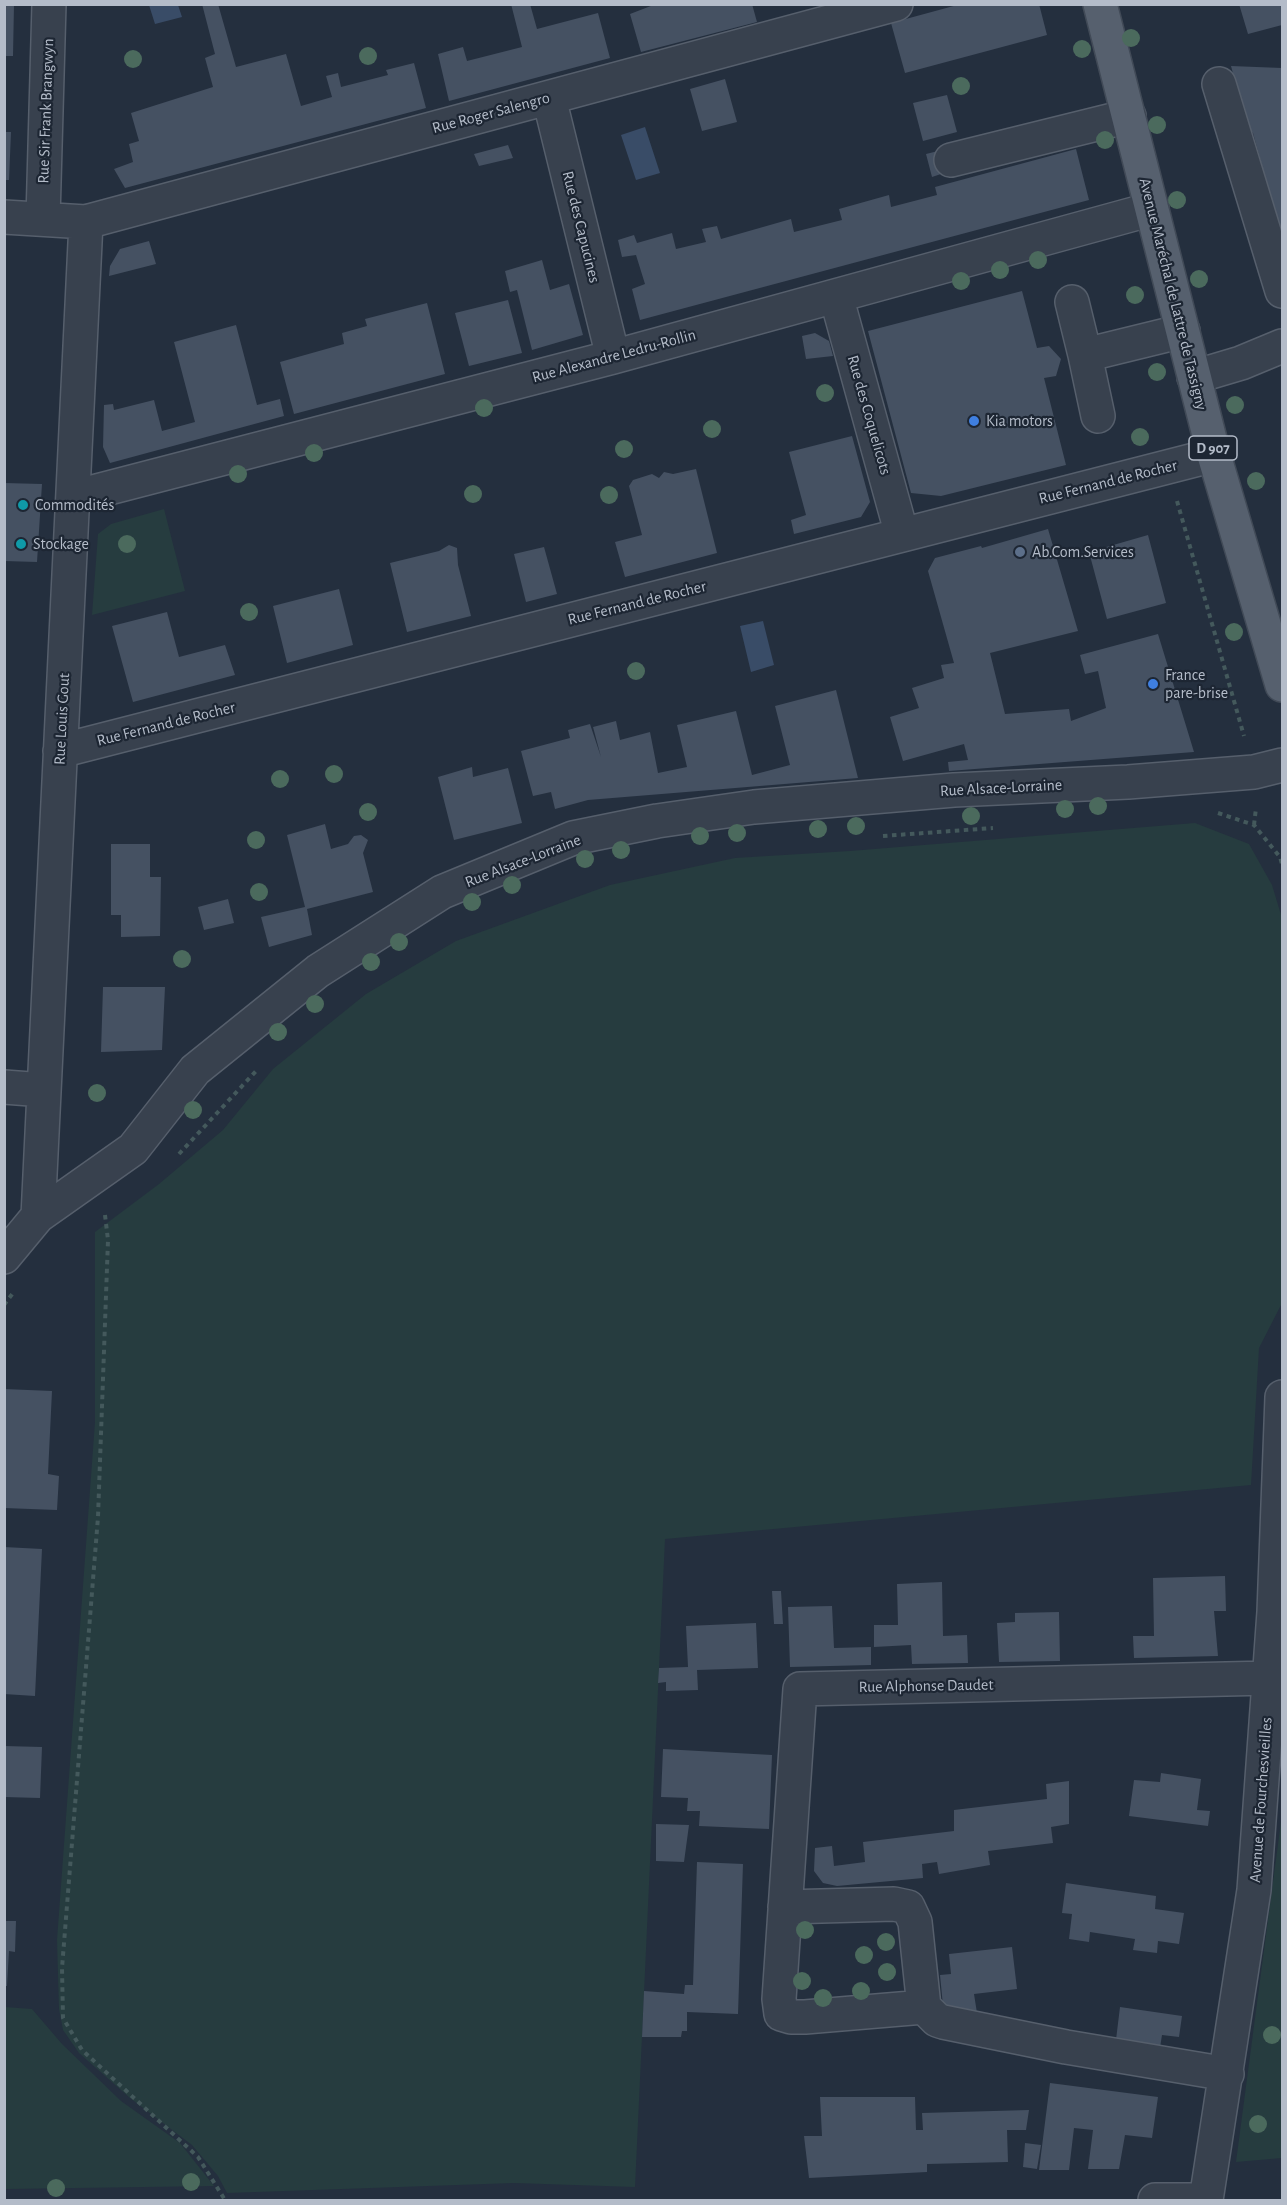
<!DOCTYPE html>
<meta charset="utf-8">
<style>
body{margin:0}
#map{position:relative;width:1287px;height:2205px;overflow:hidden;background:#242f3e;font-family:"Alegreya Sans",sans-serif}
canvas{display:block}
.frame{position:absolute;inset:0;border:6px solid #b4bcc9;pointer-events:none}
</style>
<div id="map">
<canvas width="1287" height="2205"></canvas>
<div class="frame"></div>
</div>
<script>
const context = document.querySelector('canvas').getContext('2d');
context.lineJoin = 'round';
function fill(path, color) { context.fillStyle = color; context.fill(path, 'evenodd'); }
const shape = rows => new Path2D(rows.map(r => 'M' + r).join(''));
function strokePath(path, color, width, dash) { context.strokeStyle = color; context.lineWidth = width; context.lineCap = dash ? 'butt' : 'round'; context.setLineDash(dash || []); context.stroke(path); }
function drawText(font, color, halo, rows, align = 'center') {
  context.font = font + ' "Alegreya Sans",sans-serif'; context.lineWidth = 4.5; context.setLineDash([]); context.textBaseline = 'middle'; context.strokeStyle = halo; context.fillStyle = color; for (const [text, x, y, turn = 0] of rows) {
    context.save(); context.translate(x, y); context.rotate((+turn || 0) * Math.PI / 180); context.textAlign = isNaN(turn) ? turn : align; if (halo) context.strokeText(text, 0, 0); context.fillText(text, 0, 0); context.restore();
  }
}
fill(shape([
 [164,509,185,591,92,615,98,534,111,524],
 [1195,823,1249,844,1272,885,1282,918,1282,1303,1259,1348,1251,1485,665,1539,635,2187,514,2183,227,2193,218,2176,192,2145,130,2098,79,2053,63,2030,59,2009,57,1940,95,1422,95,1232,159,1184,223,1130,273,1069,366,994,456,941,610,885,735,858,850,851],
 [1282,1814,1282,2158,1236,2162],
 [5,2007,32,2009,62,2044,121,2101,180,2143,214,2186,5,2189]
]), '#263c3f');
fill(shape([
 [149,5,178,5,182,17,155,24],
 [645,127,660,173,636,180,621,135],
 [763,621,774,665,751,672,740,626]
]), '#394c67');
fill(shape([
 [4,4,14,4,13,56,4,56],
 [202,4,218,4,236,67,286,54,301,106,332,97,326,76,338,73,341,87,388,75,386,70,414,63,426,108,125,188,114,169,133,162,129,144,139,141,131,113,213,87,205,58,215,54],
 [511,4,530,4,537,29,598,13,610,58,449,101,438,54,463,47,467,61,522,47],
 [656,4,752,4,757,22,641,52,630,14],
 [961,4,1039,4,1047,35,905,73,891,23],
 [1239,4,1282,4,1282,25,1248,34],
 [1231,66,1282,68,1282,238,1253,133,1248,129],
 [725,79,737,122,702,131,690,89],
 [947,95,957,132,923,141,913,103],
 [4,132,11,132,9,180,4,180],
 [508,145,513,158,479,166,474,154],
 [1076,149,1089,200,640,320,632,289,645,284,636,255,622,257,618,240,634,235,637,243,672,233,676,249,706,242,702,229,717,226,721,239,791,219,794,232,842,220,839,209,889,195,891,207,937,195,935,187],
 [938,151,944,173,932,177,926,154],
 [149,241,156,264,109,276,110,266,120,249],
 [542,260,550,290,569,284,583,335,532,350,517,290,510,292,505,271],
 [1022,291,1037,348,1049,346,1061,359,1056,376,1044,378,1066,465,941,496,911,493,868,331],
 [508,300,522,353,469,366,455,313],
 [427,303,445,374,294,414,280,362,344,344,342,333,367,326,365,319],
 [236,325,257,405,280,399,284,416,110,463,103,447,104,405,113,404,114,410,154,400,162,431,195,422,174,342],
 [815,333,829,341,833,356,806,359,802,336],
 [852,436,870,502,861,517,794,534,791,520,806,515,789,452],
 [696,469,717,553,625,577,615,542,642,535,629,486,633,480,652,474,659,478,664,472,673,474],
 [4,483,42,484,37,562,4,561],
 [1048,529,1078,631,990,653,1005,714,1069,709,1071,721,1106,708,1098,671,1085,674,1080,655,1158,634,1194,752,949,771,948,762,968,760,964,744,903,761,890,717,919,708,912,688,944,678,941,665,954,663,928,571,935,558,981,546,982,548],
 [1148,535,1166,603,1107,619,1089,552],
 [449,545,457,548,458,565,471,616,407,632,390,563,439,551],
 [544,547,557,594,526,602,514,554],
 [339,589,353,645,287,663,273,606],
 [167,612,179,657,225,645,235,675,133,702,112,626],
 [836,690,858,778,588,800,555,809,551,792,533,796,521,751,570,738,568,730,590,724,601,757,593,727,616,721,620,740,650,732,658,773,687,767,677,725,736,711,752,775,790,765,775,706],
 [472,767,473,777,508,768,522,823,454,840,438,777],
 [325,824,331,849,348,844,354,836,361,835,368,840,363,853,373,892,307,909,312,935,269,947,261,917,305,907,287,835],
 [111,844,150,844,150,877,161,877,160,936,121,937,121,915,111,915],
 [228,899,234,923,204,930,198,907],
 [103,987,165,987,162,1050,101,1052],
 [4,1389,52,1391,48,1474,59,1476,57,1510,4,1508],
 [4,1547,42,1549,35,1696,4,1694],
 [1225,1576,1226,1611,1214,1611,1218,1656,1134,1658,1133,1636,1154,1636,1153,1578],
 [942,1582,943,1636,967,1635,968,1663,912,1664,911,1645,874,1647,874,1625,898,1625,897,1584],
 [772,1591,781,1591,783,1624,774,1624],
 [832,1606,834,1648,871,1647,871,1665,790,1667,788,1607],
 [1059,1612,1060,1661,999,1662,997,1623,1015,1622,1015,1613],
 [756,1623,758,1668,697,1670,698,1690,666,1691,666,1682,658,1683,659,1668,688,1667,686,1626],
 [4,1746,42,1747,40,1798,4,1797],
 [663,1749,772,1755,769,1829,699,1826,700,1811,687,1811,688,1798,661,1797],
 [1161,1773,1201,1779,1197,1810,1210,1811,1208,1826,1129,1816,1134,1780,1160,1782],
 [1069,1781,1069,1824,1051,1827,1053,1843,988,1851,990,1865,939,1874,937,1862,922,1864,923,1878,837,1886,823,1883,814,1871,815,1848,832,1846,834,1866,865,1862,863,1842,954,1831,954,1810,1047,1799,1046,1784],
 [656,1824,689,1825,684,1862,656,1861],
 [697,1862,743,1864,738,2014,687,2012,687,2031,682,2031,681,2037,642,2037,644,1991,684,1994,685,1985,693,1985],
 [1066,1883,1156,1896,1155,1909,1184,1913,1179,1944,1158,1941,1157,1953,1133,1950,1135,1939,1090,1932,1089,1942,1069,1939,1072,1914,1062,1913],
 [4,1921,16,1921,15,1952,9,1951,7,1986,4,1986],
 [1012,1947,1017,1989,974,1994,977,2013,944,2016,940,1975,951,1974,949,1954],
 [1120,2007,1182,2016,1179,2037,1162,2035,1159,2054,1115,2048],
 [1050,2083,1158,2097,1152,2138,1125,2135,1119,2169,1088,2169,1093,2130,1074,2128,1069,2170,1039,2170],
 [820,2097,915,2097,916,2130,923,2130,922,2113,1029,2110,1026,2130,1007,2130,1008,2162,927,2164,927,2172,809,2178,804,2136,822,2136],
 [1025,2143,1041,2145,1037,2169,1023,2167]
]), '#455162');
const minor = shape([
 [1219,84,1282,291],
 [549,98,613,357],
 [951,160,1129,116],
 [4,217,86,222,896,4],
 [43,218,49,4],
 [836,296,902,535],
 [1072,302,1085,355],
 [1194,377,1241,363,1282,346],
 [1098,416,1085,355,1183,331],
 [74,497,613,357,1152,209],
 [60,751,1214,455],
 [4,1087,44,1090],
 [38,1216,86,222],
 [4,1257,38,1216,133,1149,195,1070,318,971,442,892,573,838,657,821,754,807,954,790,1128,782,1254,772,1282,765],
 [785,1907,894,1904,908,1907,915,1922,924,2007],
 [1227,2074,1066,2047,943,2022,937,2020,924,2007,805,2017,791,2017,781,2014,779,1999,800,1689,1269,1678],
 [1155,2200,1206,2200],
 [1206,2200,1254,1890,1274,1612,1282,1397]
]);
const major = shape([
 [1100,4,1214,455,1282,685]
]);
strokePath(minor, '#565f6c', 36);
strokePath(major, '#414a57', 36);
strokePath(shape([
 [1177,501,1244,736],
 [1218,813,1254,825,1280,857,1282,864],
 [1254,825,1256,808],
 [883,836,993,828],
 [179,1154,256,1071],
 [105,1215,108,1240,98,1517,62,1968,63,2018,82,2050,198,2157,225,2200],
 [4,1305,13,1293]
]), '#44595c', 4, [4.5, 4.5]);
strokePath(minor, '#38414e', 33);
strokePath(major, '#56606e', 33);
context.fillStyle = '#4b6a5d';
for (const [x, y] of [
 [1131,38],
 [1082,49],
 [368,56],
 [133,59],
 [961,86],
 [1157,125],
 [1105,140],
 [1177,200],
 [1038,260],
 [1000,270],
 [1199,279],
 [961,281],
 [1135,295],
 [1157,372],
 [825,393],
 [1235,405],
 [484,408],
 [712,429],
 [1140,437],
 [624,449],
 [314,453],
 [238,474],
 [1256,481],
 [473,494],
 [609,495],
 [127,544],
 [249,612],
 [1234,632],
 [636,671],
 [334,774],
 [280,779],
 [1098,806],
 [1065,809],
 [368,812],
 [971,816],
 [856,826],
 [818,829],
 [737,833],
 [700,836],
 [256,840],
 [621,850],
 [585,859],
 [512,885],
 [259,892],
 [472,902],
 [399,942],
 [182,959],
 [371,962],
 [315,1004],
 [278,1032],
 [97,1093],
 [193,1110],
 [805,1930],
 [886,1942],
 [864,1955],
 [887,1972],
 [802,1981],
 [861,1991],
 [823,1998],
 [1272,2035],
 [1258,2124],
 [191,2182],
 [56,2188]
]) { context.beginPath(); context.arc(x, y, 9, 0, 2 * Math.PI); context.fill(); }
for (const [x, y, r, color] of [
 [974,421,6,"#3f7fe0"],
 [23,505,6,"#0f9aa8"],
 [21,544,6,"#0f9aa8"],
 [1020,552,6,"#5c6f8a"],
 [1153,684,6,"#3f7fe0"]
]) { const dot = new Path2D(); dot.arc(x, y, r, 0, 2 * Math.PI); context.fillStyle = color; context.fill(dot); strokePath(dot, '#1d2633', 2); }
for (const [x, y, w] of [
 [1213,448,48]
]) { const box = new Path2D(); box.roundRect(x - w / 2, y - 12, w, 24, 4.5); context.fillStyle = '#1d2633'; context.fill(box); strokePath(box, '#b4bcc9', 1.5); }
drawText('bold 15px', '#b4bcc9', null, [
 ["D 907",1213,448]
]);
drawText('16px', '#b4bcc9', '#1d2633', [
 ["Rue Sir Frank Brangwyn",46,111,-88],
 ["Rue Roger Salengro",491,113,-15],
 ["Rue des Capucines",581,227,76],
 ["Avenue Maréchal de Lattre de Tassigny",1173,294,76],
 ["Rue Alexandre Ledru-Rollin",614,356,-15],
 ["Rue des Coquelicots",869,415,74],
 ["Rue Fernand de Rocher",1108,482,-14],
 ["Rue Fernand de Rocher",637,603,-14],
 ["Rue Louis Gout",62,719,-87],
 ["Rue Fernand de Rocher",166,724,-14],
 ["Rue Alsace-Lorraine",1001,788,-3],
 ["Rue Alsace-Lorraine",523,861,-21],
 ["Rue Alphonse Daudet",926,1686,-1],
 ["Avenue de Fourchesvieilles",1261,1800,-86]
]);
drawText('16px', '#b4bcc9', '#1d2633', [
 ["Kia motors",986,421],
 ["Commodités",35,505],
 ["Stockage",33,544],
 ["Ab.Com.Services",1032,552],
 ["France",1165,675],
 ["pare-brise",1165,693]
], 'left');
</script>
